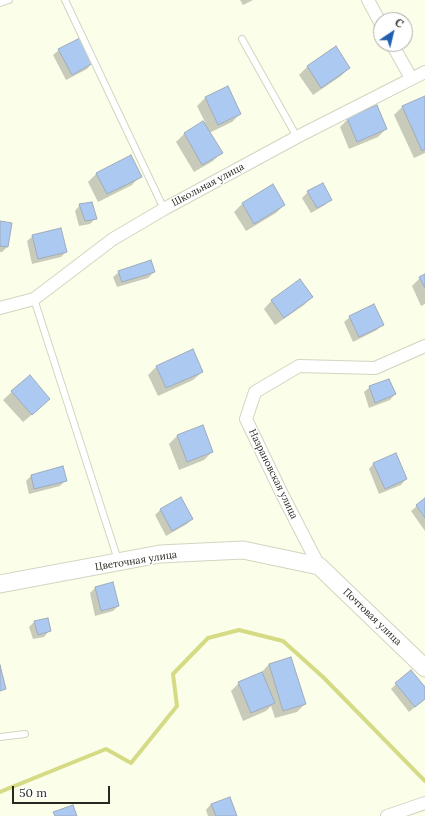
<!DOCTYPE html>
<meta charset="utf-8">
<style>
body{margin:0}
#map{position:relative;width:425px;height:816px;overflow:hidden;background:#fbfee8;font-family:Lora,serif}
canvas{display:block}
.north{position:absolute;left:373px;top:12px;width:40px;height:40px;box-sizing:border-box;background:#fff;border:1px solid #a9a9a6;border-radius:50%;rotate:35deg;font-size:11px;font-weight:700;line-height:16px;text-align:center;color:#272820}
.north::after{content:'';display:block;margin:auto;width:14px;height:18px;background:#205eb0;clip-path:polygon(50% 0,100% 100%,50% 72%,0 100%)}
.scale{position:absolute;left:12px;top:786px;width:98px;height:18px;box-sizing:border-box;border:2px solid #272820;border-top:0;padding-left:5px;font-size:12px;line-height:14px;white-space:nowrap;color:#272820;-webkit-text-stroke:3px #fff;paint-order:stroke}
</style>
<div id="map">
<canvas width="425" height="816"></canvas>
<div class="north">С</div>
<div class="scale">50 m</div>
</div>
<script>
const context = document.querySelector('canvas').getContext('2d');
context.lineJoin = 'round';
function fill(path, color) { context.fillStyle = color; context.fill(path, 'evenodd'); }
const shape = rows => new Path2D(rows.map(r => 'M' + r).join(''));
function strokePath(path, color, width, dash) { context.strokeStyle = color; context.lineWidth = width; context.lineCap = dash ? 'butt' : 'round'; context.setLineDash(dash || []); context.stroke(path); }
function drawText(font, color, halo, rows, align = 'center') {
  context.font = font + ' Lora,serif'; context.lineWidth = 3; context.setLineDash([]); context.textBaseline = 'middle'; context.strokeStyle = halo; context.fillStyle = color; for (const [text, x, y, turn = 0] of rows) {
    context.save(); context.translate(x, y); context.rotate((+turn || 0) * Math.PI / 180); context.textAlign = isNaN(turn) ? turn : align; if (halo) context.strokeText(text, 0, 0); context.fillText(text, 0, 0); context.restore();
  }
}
fill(shape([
 [240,0,253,0,243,5],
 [335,48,349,68,341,76,313,95,299,75,307,67],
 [59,50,92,63,87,69,66,80,53,55],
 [228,88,240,114,232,122,209,133,221,153,213,161,194,172,176,142,184,134,205,122,197,106,205,98],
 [425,97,425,153,414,158,394,115,402,107],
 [348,119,386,129,378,137,349,149,340,127],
 [130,157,140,176,132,185,98,202,88,182,96,174],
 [322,185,330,199,325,205,311,213,302,198,308,192],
 [272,186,284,205,276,213,246,231,234,212,242,204],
 [80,205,95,219,90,224,79,226,75,211],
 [0,222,11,224,7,247,2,252,0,252],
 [33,236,66,252,61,257,32,264,27,241],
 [119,272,154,272,148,278,117,287,113,277],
 [425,275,425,304,421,306,412,286,420,278],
 [312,297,304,305,275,325,264,309,272,300],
 [350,317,382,325,377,330,353,342,344,322],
 [156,367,202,372,193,380,158,396,148,375],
 [29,376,41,407,23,422,3,400],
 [370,387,395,394,390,400,369,408,364,392],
 [202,426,212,452,204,460,179,470,169,444,177,436],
 [374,463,406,479,401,485,379,494,369,469],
 [62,468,65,481,60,486,29,494,26,481,31,476],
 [180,498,192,519,187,524,166,536,155,515,160,510],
 [425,499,425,531,411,511],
 [113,584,118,606,113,611,95,616,90,593,95,588],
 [34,622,49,631,44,637,33,639,29,627],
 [269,664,305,704,297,712,275,718,271,706,266,711,243,721,231,691,239,683,261,673],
 [396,684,425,689,425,699,409,712,391,689],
 [211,804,236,816,208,816,206,810]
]), '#0003');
strokePath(shape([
 [0,792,106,749,131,763,177,706,173,674,208,638,239,630,283,641,323,677,425,781]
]), '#d5db85', 4);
const building = shape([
 [80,38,93,63,72,75,58,49,80,38],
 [336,46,350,68,321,88,307,66,336,46],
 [228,86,241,114,218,125,205,97,228,86],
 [425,96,425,149,422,151,402,106,425,96],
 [377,105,387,129,357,142,347,118,377,105],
 [203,121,223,153,202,165,184,133,203,121],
 [131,155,142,177,107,194,96,173,131,155],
 [323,183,332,200,317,208,307,191,323,183],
 [273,184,285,205,254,224,242,203,273,184],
 [92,202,97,219,85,221,79,204,92,202],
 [0,221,12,223,8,247,0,246,0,221],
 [61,228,67,252,38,259,32,235,61,228],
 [151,260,155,272,122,282,118,271,151,260],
 [425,274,425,288,419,277,425,274],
 [300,279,313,297,284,318,271,300,300,279],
 [374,304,384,325,359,337,349,316,374,304],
 [193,349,203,372,166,388,156,366,193,349],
 [30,375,50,399,32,415,11,391,30,375],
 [389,379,396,394,375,403,369,386,389,379],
 [203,425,213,452,187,462,177,435,203,425],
 [396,453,407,479,385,489,373,463,396,453],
 [63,466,67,481,34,489,31,475,63,466],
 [181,497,193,519,172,531,160,509,181,497],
 [425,498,425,518,416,505,425,498],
 [113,582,119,606,101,611,95,587,113,582],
 [48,618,51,631,38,635,34,621,48,618],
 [291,657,306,704,283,711,269,664,291,657],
 [0,665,6,689,0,691,0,665],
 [411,670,425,687,425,699,415,707,395,683,411,670],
 [262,672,275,703,251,713,238,682,262,672],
 [230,797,237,816,216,816,211,804,230,797],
 [73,805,77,816,55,816,53,812,73,805]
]);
fill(building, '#acc9f2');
strokePath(building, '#9fabbc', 1);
const lane = shape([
 [65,0,164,209],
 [0,3,9,0],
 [242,39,297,137],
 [34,299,118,560],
 [0,737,25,734]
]);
const street = shape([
 [368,0,381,24],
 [392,44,411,78],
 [0,308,34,299,113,239,164,209,297,137,425,72],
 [319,566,282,494,246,419,255,392,299,366,375,368,425,346],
 [387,816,425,803]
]);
const secondary = shape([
 [0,584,160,554,243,550,319,566,425,668]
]);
strokePath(lane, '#d3d5c0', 8);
strokePath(street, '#d3d5c0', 14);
strokePath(secondary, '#d3d5c0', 19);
strokePath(lane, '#fff', 6);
strokePath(street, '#fff', 12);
strokePath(secondary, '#fff', 17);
drawText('10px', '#272820', '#fff', [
 ["Школьная улица",208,185,-28],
 ["Назрановская улица",273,474,64],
 ["Цветочная улица",136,561,-9],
 ["Почтовая улица",372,617,44]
]);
</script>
